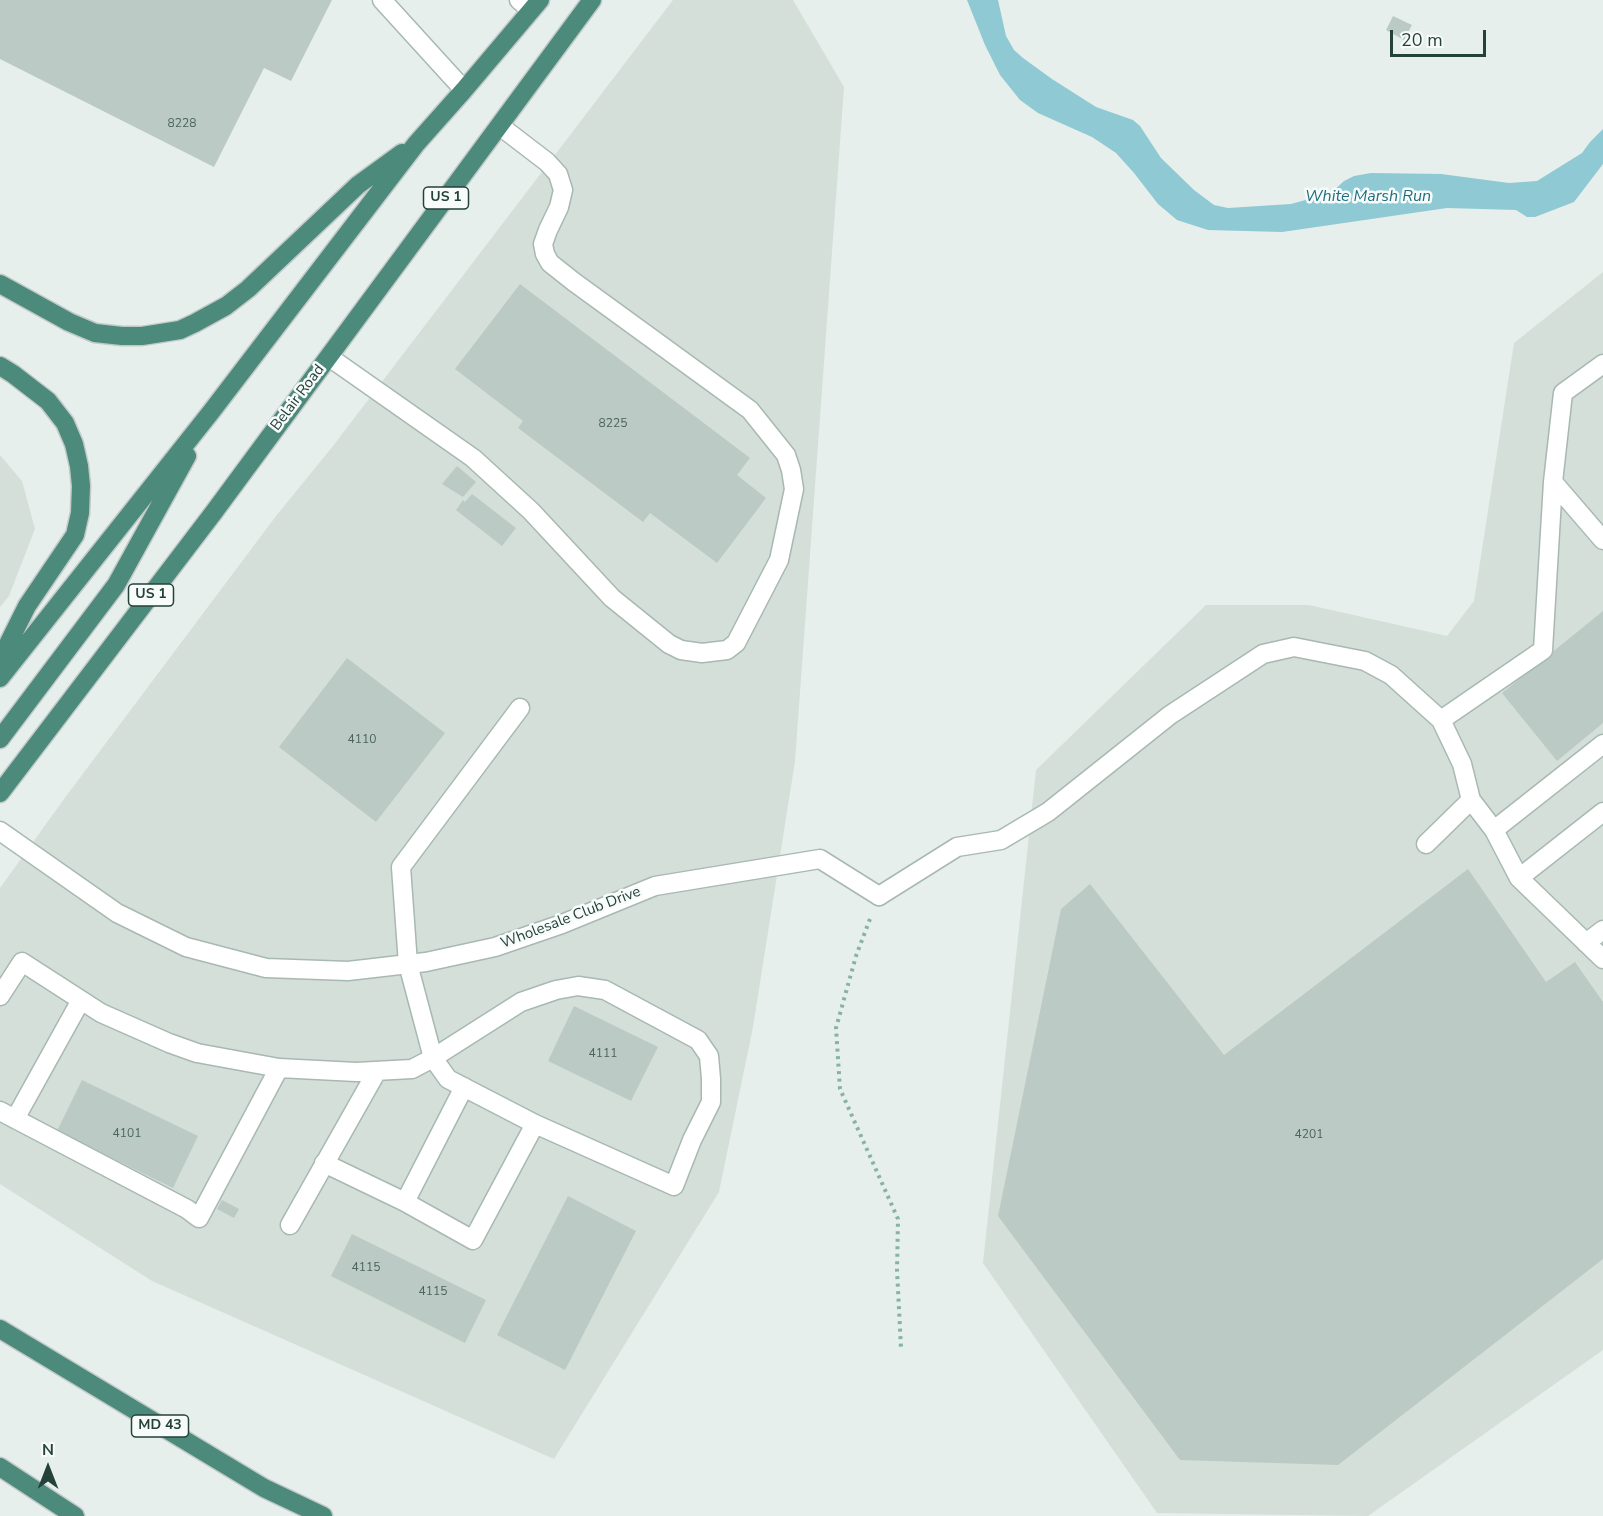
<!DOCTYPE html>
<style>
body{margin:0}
#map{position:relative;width:1603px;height:1516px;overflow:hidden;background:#e6efeb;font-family:"Nunito Sans",sans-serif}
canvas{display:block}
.north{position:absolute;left:18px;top:1438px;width:60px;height:60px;-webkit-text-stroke:4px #f7fbf9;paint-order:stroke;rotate:0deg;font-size:16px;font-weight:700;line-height:24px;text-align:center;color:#24423a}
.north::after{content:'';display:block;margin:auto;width:21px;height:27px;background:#24423a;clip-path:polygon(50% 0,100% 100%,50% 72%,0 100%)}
.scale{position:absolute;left:1390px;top:30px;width:96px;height:27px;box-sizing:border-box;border:3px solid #24423a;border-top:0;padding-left:8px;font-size:18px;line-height:21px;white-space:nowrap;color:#24423a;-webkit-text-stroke:4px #f7fbf9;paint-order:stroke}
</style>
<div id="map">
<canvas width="1603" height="1516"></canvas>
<div class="north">N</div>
<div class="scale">20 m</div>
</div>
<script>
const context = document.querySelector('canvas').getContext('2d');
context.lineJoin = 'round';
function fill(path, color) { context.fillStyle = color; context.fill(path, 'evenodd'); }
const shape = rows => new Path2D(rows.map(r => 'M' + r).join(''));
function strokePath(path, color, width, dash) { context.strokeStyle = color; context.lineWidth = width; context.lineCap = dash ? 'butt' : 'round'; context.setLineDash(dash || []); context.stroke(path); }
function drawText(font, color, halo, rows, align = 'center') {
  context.font = font + ' "Nunito Sans",sans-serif'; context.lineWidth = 5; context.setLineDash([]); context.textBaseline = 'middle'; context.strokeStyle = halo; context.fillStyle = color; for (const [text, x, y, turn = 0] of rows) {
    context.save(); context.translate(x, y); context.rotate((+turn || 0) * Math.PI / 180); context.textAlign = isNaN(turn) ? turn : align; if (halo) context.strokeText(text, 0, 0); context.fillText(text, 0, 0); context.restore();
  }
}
fill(shape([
 [673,0,793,0,844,87,795,761,753,1027,719,1192,554,1459,152,1281,0,1184,0,888,64,799,276,516,333,446],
 [1603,272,1603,1350,1368,1516,1157,1513,983,1263,1036,770,1206,605,1309,605,1447,636,1474,601,1514,343],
 [0,455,22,481,35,529,9,596,0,607]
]), '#d4dfda');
fill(shape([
 [967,0,998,0,1006,36,1014,50,1023,58,1052,79,1096,107,1133,120,1140,126,1161,158,1194,190,1214,205,1228,208,1291,204,1331,193,1344,181,1354,176,1371,173,1441,174,1509,183,1537,181,1582,153,1590,142,1603,129,1603,164,1574,202,1535,217,1527,217,1516,210,1447,208,1282,232,1208,230,1177,220,1158,204,1134,173,1116,153,1092,137,1038,113,1020,100,1000,75,985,45]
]), '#8ec9d4');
fill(shape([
 [0,0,332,0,291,81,264,68,214,167,0,59],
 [1393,16,1412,25,1404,40,1386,30],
 [520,284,750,458,737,475,766,498,717,563,650,513,643,522,518,428,523,421,455,369],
 [457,466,476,482,463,497,442,484],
 [472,494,516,528,502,546,456,510,463,500,465,502],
 [1603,611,1603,723,1557,761,1502,693],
 [347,658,445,733,376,822,279,747],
 [1468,869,1546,982,1575,962,1603,1002,1603,1259,1338,1465,1180,1460,998,1216,1061,909,1090,884,1224,1055],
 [574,1006,658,1047,631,1101,548,1061],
 [82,1080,198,1136,173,1188,57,1131],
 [568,1196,636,1231,565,1370,497,1335],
 [222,1200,239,1209,234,1218,217,1209],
 [352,1234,486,1300,465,1343,331,1276]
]), '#bbcac4');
const service = shape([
 [382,0,464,90],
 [519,0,531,10],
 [329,357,473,458,531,511,612,598,669,644,681,650,702,653,727,650,736,643,779,560,794,489,791,470,786,455,750,410,574,282,550,263,545,254,543,244,548,230,559,207,563,190,558,174,547,162,500,126],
 [1553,482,1603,540],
 [1441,720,1543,650,1553,482,1563,393,1603,364],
 [1494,830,1603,744],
 [1426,844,1471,800],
 [1519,878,1603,812],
 [879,896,957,847,1001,840,1048,812,1170,715,1263,654,1294,647,1365,661,1391,675,1441,720,1462,764,1471,800,1494,830,1519,878,1603,959],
 [1586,943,1603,930],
 [0,996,22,962,101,1013,169,1043,197,1053,279,1068,356,1072,412,1069,433,1058,521,1002,556,990,578,986,605,990,698,1040,709,1056,711,1079,711,1102,692,1140,674,1186,535,1124,448,1079,433,1058,408,964,401,867,520,708],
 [0,1111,187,1209,199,1218,279,1068],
 [15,1119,81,1000],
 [324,1163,405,1202,473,1240,535,1124],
 [405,1202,464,1087],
 [290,1225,377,1071]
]);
const minor = shape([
 [0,831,117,913,186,947,266,968,348,971,426,962,495,947,562,924,655,886,820,859,879,896]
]);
const trunk = shape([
 [0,284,69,322,95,333,122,336,142,336,180,330,195,323,226,306,248,289,358,185,402,153],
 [0,366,13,374,48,401,65,423,74,444,79,466,81,486,80,513,75,535,27,606,0,660],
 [0,678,211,412,416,144,464,90,540,0],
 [0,739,116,585,187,456],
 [0,793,214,512,592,0],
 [0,1329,264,1488,323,1516],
 [0,1467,75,1516]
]);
strokePath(service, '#a8b8b2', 21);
strokePath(minor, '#a8b8b2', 21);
strokePath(trunk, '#c2cac8', 21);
strokePath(shape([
 [870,919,856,956,836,1028,840,1089,898,1219,897,1270,901,1348]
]), '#86b3a5', 4, [3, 4.5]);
strokePath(service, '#fff', 18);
strokePath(minor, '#fff', 18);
strokePath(trunk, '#4c8a7c', 18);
drawText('12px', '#4a645c', null, [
 ["8228",182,124],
 ["8225",613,424],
 ["4110",362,740],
 ["4111",603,1054],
 ["4101",127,1134],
 ["4201",1309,1135],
 ["4115",366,1268],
 ["4115",433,1292]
]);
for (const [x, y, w] of [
 [446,198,45],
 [151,595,45],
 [160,1426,57]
]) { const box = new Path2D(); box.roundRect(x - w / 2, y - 11, w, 22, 4.5); context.fillStyle = '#f7fbf9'; context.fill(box); strokePath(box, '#24423a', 1.5); }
drawText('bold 14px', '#24423a', null, [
 ["US 1",446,198],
 ["US 1",151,595],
 ["MD 43",160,1426]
]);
drawText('15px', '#24423a', '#f7fbf9', [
 ["Belair Road",298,398,-53],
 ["Wholesale Club Drive",571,918,-21]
]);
drawText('italic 16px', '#1c6f80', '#f7fbf9', [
 ["White Marsh Run",1368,197]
]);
</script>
